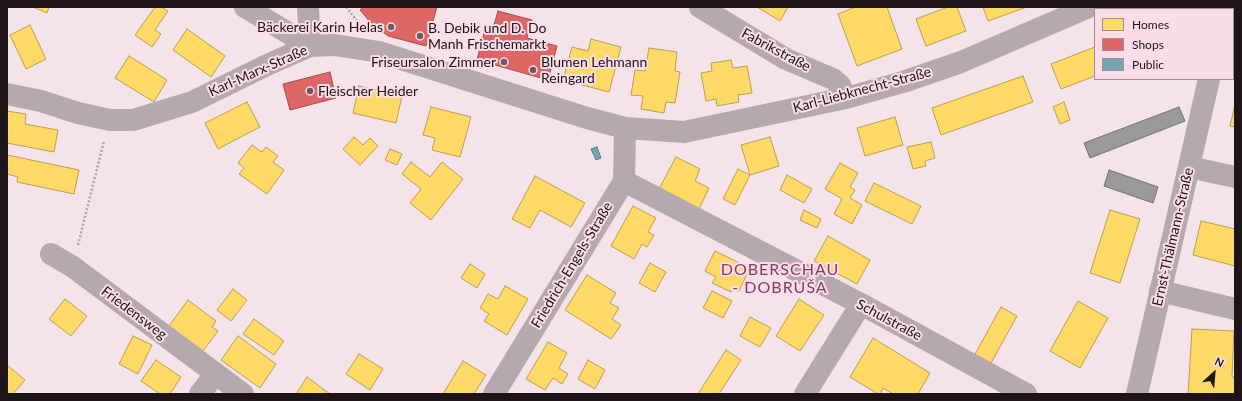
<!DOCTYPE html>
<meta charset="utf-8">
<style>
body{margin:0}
#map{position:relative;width:1242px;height:401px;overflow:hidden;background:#f4e4ea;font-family:Lato,sans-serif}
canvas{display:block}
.frame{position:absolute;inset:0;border:8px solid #1e1418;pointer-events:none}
.legend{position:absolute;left:1094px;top:8px;width:140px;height:72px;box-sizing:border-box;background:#fbdde9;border:1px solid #a38d95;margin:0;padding:5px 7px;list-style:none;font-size:12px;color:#1e1418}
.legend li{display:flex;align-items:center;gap:8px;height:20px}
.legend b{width:20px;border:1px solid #a38d95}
.north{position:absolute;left:1194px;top:353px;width:40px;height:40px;-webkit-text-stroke:3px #fbdde9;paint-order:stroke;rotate:26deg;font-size:11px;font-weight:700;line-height:16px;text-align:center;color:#1e1418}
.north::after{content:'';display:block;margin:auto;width:14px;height:18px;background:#1e1418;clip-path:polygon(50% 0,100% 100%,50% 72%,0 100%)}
</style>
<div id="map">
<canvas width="1242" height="401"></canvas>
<div class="frame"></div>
<ul class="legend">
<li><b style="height:11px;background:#ffd966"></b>Homes</li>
<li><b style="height:11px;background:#e06666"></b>Shops</li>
<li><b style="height:11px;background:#76a5af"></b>Public</li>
</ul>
<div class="north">N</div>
</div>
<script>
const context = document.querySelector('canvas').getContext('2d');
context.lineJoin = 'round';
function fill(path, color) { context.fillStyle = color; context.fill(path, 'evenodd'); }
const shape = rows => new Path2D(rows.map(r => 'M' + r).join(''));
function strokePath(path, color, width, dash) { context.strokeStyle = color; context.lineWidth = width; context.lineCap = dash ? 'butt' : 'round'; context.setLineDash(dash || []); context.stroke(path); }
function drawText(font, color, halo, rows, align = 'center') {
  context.font = font + ' Lato,sans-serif'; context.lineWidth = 4; context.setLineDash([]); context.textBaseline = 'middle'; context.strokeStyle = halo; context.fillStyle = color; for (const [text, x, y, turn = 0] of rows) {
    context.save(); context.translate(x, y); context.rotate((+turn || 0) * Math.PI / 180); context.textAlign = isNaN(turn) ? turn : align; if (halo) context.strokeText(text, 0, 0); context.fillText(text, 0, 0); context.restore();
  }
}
const homes = shape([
 [33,7,49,7,47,13,33,7],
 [155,7,161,7,168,11,155,30,161,34,152,47,135,35,155,7],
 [757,7,788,7,780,21,757,7],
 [855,7,887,7,902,49,857,66,838,14,855,7],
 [948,7,957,7,966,31,926,46,916,19,948,7],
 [983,7,1027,7,988,21,983,7],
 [30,25,46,59,26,69,10,35,30,25],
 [187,29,225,56,211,77,173,50,187,29],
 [591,39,621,47,609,92,563,80,572,47,588,51,591,39],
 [1095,47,1095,76,1061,89,1051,64,1095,47],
 [649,48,677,52,675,71,680,72,675,103,666,102,664,113,641,109,643,96,631,95,635,70,645,71,649,48],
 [129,56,167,80,154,102,115,78,129,56],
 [731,60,733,68,747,66,752,93,738,95,739,102,717,106,716,99,706,101,701,73,712,71,711,63,731,60],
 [1023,76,1033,102,941,135,932,108,1023,76],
 [359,86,402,96,396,123,353,113,359,86],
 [247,102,260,127,218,149,205,123,247,102],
 [1064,102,1070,120,1060,124,1053,107,1064,102],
 [1235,104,1235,127,1230,126,1235,104],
 [431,107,471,117,460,157,432,150,435,138,423,135,431,107],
 [7,111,26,114,25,124,58,130,54,152,7,143,7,111],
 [895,117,903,145,865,156,857,128,895,117],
 [354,137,363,145,370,138,378,146,360,165,343,149,354,137],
 [770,137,779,166,750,175,741,145,770,137],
 [931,142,935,158,925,161,926,166,913,169,907,147,931,142],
 [252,145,262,152,266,147,278,156,273,162,284,170,267,194,239,174,244,168,238,163,252,145],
 [390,149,402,154,397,165,385,160,390,149],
 [7,155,79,170,74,194,17,182,18,177,7,174,7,155],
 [676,157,700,169,695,181,709,188,699,209,659,189,676,157],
 [411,162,430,177,442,162,463,179,431,220,410,203,421,189,402,174,411,162],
 [840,163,858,173,850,187,855,190,850,198,862,205,852,224,834,214,842,199,825,189,840,163],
 [738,169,750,175,735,205,723,199,738,169],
 [787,175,812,189,804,203,780,190,787,175],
 [535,176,585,203,571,227,540,210,530,228,512,219,535,176],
 [874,183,921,206,912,224,865,201,874,183],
 [633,206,656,218,648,232,654,235,647,247,642,244,634,259,611,246,633,206],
 [804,210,821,219,817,228,800,220,804,210],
 [1110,210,1140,219,1120,283,1090,273,1110,210],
 [1201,221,1235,229,1235,266,1193,255,1201,221],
 [828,236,870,260,857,284,814,261,828,236],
 [715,251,750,268,739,291,733,288,731,292,712,283,716,277,705,271,715,251],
 [650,263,666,272,655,292,639,283,650,263],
 [470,264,485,274,477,288,461,278,470,264],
 [587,275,616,293,610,303,619,308,612,319,621,325,611,339,565,310,587,275],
 [505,286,528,299,507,335,484,321,489,314,480,308,488,294,498,299,505,286],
 [233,289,247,300,231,321,217,310,233,289],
 [712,291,732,301,723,318,703,308,712,291],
 [65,299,87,316,71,336,49,319,65,299],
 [799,299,824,315,800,351,776,336,799,299],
 [188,300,216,321,212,327,218,331,203,351,169,326,188,300],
 [1078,301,1108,318,1080,368,1050,351,1078,301],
 [1001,307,1017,316,990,365,974,356,1001,307],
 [750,317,771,328,760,347,740,336,750,317],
 [254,319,284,341,274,355,243,334,254,319],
 [1192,329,1234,331,1232,377,1235,377,1235,394,1188,394,1192,329],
 [133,336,152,345,138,374,119,364,133,336],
 [238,336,276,364,260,388,221,360,238,336],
 [873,338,930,373,918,394,893,394,883,388,880,394,878,394,850,377,873,338],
 [548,342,567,353,559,368,568,374,562,384,553,378,545,390,526,379,548,342],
 [726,350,741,360,719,394,698,394,726,350],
 [359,354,383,369,370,390,346,374,359,354],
 [156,360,181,377,170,394,160,394,141,381,156,360],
 [588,360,605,370,595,389,578,379,588,360],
 [463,361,486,375,474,394,443,394,463,361],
 [7,365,25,380,13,394,7,394,7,365],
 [307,377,330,394,296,394,307,377]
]);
fill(homes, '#ffd966');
strokePath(homes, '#bc9e4f', 1);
const shops = shape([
 [363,7,437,7,426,46,388,36,370,22,360,10,363,7],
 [498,11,532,20,527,38,557,46,548,80,477,60,484,33,491,35,498,11],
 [330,72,336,98,290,110,283,84,330,72]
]);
fill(shops, '#e06666');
strokePath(shops, '#a64d4f', 1);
const public = shape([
 [597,147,601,158,596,160,591,149,597,147]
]);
fill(public, '#76a5af');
strokePath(public, '#5c7a82', 1);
const industry = shape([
 [1179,107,1185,121,1090,158,1084,143,1179,107],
 [1109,170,1158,187,1153,203,1104,186,1109,170]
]);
fill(industry, '#999');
strokePath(industry, '#747172', 1);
strokePath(shape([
 [346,7,362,27],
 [78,245,104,141]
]), '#afa3a8', 2.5, [2, 2]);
strokePath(shape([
 [245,7,310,46],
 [308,7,310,46],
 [700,7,786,59,833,79,840,85,846,98],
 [1224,9,1224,7],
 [7,94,41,101,78,113,110,120,133,120,192,102,267,65,310,46,335,45,379,52,587,118,625,128,684,132,846,98,903,82,961,62,1089,7],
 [1189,167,1235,177],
 [624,181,861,304,1026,394],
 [51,254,73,267,243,394],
 [1160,291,1235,309],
 [200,394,215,374],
 [494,394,624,181,625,128],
 [805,394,861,304],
 [1137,394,1209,79]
]), '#b5a8ae', 22);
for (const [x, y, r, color] of [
 [391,27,4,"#695d62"],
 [420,36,4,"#695d62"],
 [504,62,4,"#695d62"],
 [533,70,4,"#695d62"],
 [310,91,4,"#695d62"]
]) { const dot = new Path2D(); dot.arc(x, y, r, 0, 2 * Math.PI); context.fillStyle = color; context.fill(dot); strokePath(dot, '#fbdde9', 1.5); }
drawText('14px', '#1e1418', '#fbdde9', [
 ["Bäckerei Karin Helas",383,27,"right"],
 ["B. Debik und D. Do",428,28],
 ["Manh Frischemarkt",428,44],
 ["Friseursalon Zimmer",496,62,"right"],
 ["Blumen Lehmann",541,62],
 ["Reingard",541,78],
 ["Fleischer Heider",318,91]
], 'left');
drawText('14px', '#1e1418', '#fbdde9', [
 ["Fabrikstraße",776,50,28],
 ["Karl-Marx-Straße",258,71,-24],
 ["Karl-Liebknecht-Straße",862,90,-15],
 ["Ernst-Thälmann-Straße",1173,237,-77],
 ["Friedrich-Engels-Straße",572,265,-59],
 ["Friedensweg",134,313,37],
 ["Schulstraße",889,320,28]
]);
context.letterSpacing = '1px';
drawText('16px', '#803e5e', '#fbdde9', [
 ["DOBERSCHAU",780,270],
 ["- DOBRUŠA",780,288]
]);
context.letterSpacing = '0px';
</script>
